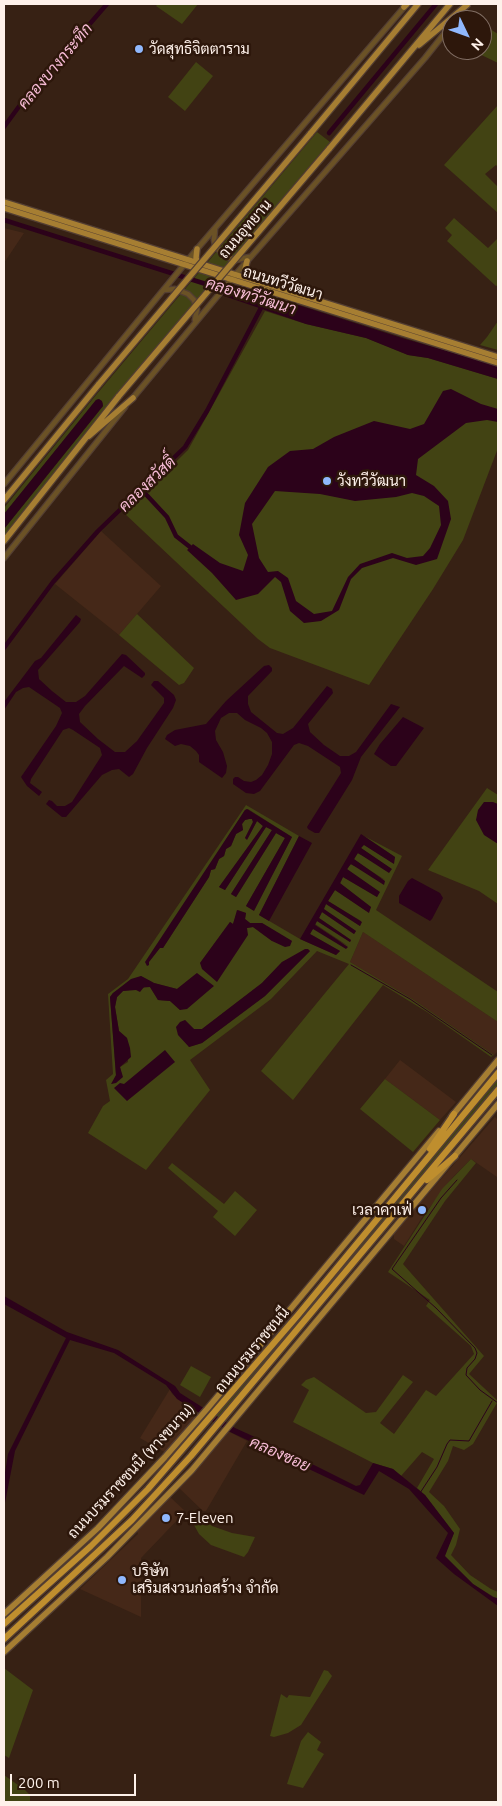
<!DOCTYPE html>
<meta charset="utf-8">
<style>
body{margin:0}
#map{position:relative;width:502px;height:1806px;overflow:hidden;background:#372114;font-family:Ubuntu,sans-serif}
canvas{display:block}
.frame{position:absolute;inset:0;border:5px solid #fef1ea;pointer-events:none}
.north{position:absolute;left:442px;top:10px;width:50px;height:50px;box-sizing:border-box;background:#2d170b;border:1px solid #816e64;border-radius:50%;rotate:132deg;font-size:14px;font-weight:700;line-height:20px;text-align:center;color:#fef1ea}
.north::after{content:'';display:block;margin:auto;width:18px;height:22px;background:#90b8fd;clip-path:polygon(50% 0,100% 100%,50% 72%,0 100%)}
.scale{position:absolute;left:10px;top:1774px;width:126px;height:22px;box-sizing:border-box;border:2px solid #fef1ea;border-top:0;padding-left:6px;font-size:15px;line-height:18px;white-space:nowrap;color:#fef1ea;-webkit-text-stroke:4px #2d170b;paint-order:stroke}
</style>
<div id="map">
<canvas width="502" height="1806"></canvas>
<div class="frame"></div>
<div class="north">N</div>
<div class="scale">200 m</div>
</div>
<script>
const context = document.querySelector('canvas').getContext('2d');
context.lineJoin = 'round';
function fill(path, color) { context.fillStyle = color; context.fill(path, 'evenodd'); }
const shape = rows => new Path2D(rows.map(r => 'M' + r).join(''));
function strokePath(path, color, width, dash) { context.strokeStyle = color; context.lineWidth = width; context.lineCap = dash ? 'butt' : 'round'; context.setLineDash(dash || []); context.stroke(path); }
function drawText(font, color, halo, rows, align = 'center') {
  context.font = font + ' Ubuntu,Sarabun,sans-serif'; context.lineWidth = 5; context.setLineDash([]); context.textBaseline = 'middle'; context.strokeStyle = halo; context.fillStyle = color; for (const [text, x, y, turn = 0] of rows) {
    context.save(); context.translate(x, y); context.rotate((+turn || 0) * Math.PI / 180); context.textAlign = isNaN(turn) ? turn : align; if (halo) context.strokeText(text, 0, 0); context.fillText(text, 0, 0); context.restore();
  }
}
fill(shape([
 [4,228,24,233,4,263],
 [101,531,161,586,119,635,55,584],
 [363,932,498,1022,498,1051,494,1055,414,1000,350,962],
 [400,1060,456,1102,440,1120,385,1079],
 [495,1117,498,1120,497,1177,471,1159,453,1177,423,1216,404,1246,394,1239,394,1233],
 [170,1389,172,1394,200,1414,166,1453,140,1438],
 [228,1431,247,1441,206,1511,203,1511,178,1487],
 [169,1496,184,1510,184,1513,141,1558,141,1617,80,1589,138,1534,137,1531]
]), '#452818');
fill(shape([
 [158,4,198,4,182,24,156,6],
 [482,24,498,34,498,63,471,50,482,50],
 [196,62,213,76,185,111,168,97],
 [498,105,498,167,496,165,485,174,498,187,498,213,444,165],
 [317,132,330,142,108,404,4,535,4,529,103,406,103,403,98,399,96,400,4,514,4,508,96,395],
 [454,218,488,248,498,238,498,285,496,286,447,241,452,235,445,228],
 [265,311,306,324,366,338,408,355,428,358,498,379,498,448,463,540,433,589,369,685,270,648,258,639,124,513,188,450],
 [498,321,498,350,480,345,487,337],
 [137,614,194,668,184,683,179,685,119,635],
 [487,788,498,795,498,904,479,891,428,870],
 [246,805,299,836,259,915,300,939,336,955,340,951,310,934,313,928,348,946,315,924,317,921,350,942,351,940,319,918,322,912,354,934,356,931,323,909,326,904,360,926,361,921,328,901,335,890,368,912,371,907,340,884,343,877,377,897,379,892,347,870,350,864,385,880,354,860,357,853,391,869,361,848,363,844,393,863,395,857,364,836,402,856,376,910,498,992,498,1022,363,932,350,962,414,1000,494,1055,491,1057,427,1012,383,985,293,1100,261,1071,349,964,317,951,271,999,190,1060,210,1090,146,1170,88,1133,103,1106,110,1101,106,1080,113,1074,108,994,128,979],
 [248,809,292,837,253,910,246,906,285,838,276,833,236,897,231,894,272,830,266,827,225,890,219,887,263,826,257,821,247,839,245,838,253,822,252,819,249,819,245,820,242,824,243,830,236,834,231,846,226,849,224,856,219,859,215,869,211,870,209,877,163,948,160,947,149,962,245,810],
 [238,910,246,913,245,919,250,923,262,923,292,941,272,941,253,927,247,928,200,963,230,922,233,924],
 [310,951,265,996,202,1043,189,1047,185,1020,194,1029,202,1029,262,983,282,962],
 [197,973,180,1010,170,1001,158,1000,150,987,123,991,117,997,115,1007,119,1031,127,1038,128,1062,120,1067,122,1077,112,1084,116,1076,110,997,113,993,141,976,154,983,177,989],
 [498,1078,498,1086,221,1419,216,1415],
 [385,1079,440,1120,413,1152,360,1109],
 [471,1159,476,1163,445,1201,403,1264,484,1356,469,1374,498,1401,473,1444,464,1450,453,1446,448,1461,429,1492,444,1506,460,1529,456,1545,451,1555,470,1575,491,1589,498,1592,497,1599,473,1584,444,1556,454,1533,425,1495,417,1488,434,1459,422,1452,401,1476,393,1469,373,1463,293,1422,309,1390,301,1385,306,1380,314,1377,366,1413,376,1412,403,1375,413,1382,380,1423,394,1434,426,1390,436,1396,474,1354,471,1346,426,1306,430,1300,388,1272,442,1189],
 [172,1163,224,1204,235,1191,257,1210,235,1236,213,1217,218,1211,168,1168],
 [191,1366,211,1377,200,1397,180,1385],
 [194,1510,212,1526,232,1533,255,1537,248,1552,244,1557,211,1545,199,1534,189,1516],
 [4,1668,33,1690,9,1758,4,1755],
 [324,1670,328,1671,332,1676,301,1725,288,1733,274,1737,270,1736,281,1694,287,1698,289,1695,310,1697],
 [308,1732,321,1742,317,1750,324,1754,303,1788,287,1784,301,1741],
 [4,1775,25,1790,30,1795,30,1802,4,1802]
]), '#424313');
fill(shape([
 [235,286,246,287,254,291,402,338,498,366,498,379,428,358,408,355,366,338,306,324,221,295,227,290],
 [451,389,481,404,498,409,498,422,487,420,466,423,418,459,416,475,434,486,448,501,451,519,437,559,416,565,393,558,362,568,351,579,339,610,321,621,304,623,290,611,281,582,275,577,258,594,236,600,212,573,187,550,193,544,220,563,243,571,248,555,239,535,245,503,268,467,290,451,313,449,334,437,374,421,410,429,424,424,443,391],
 [275,491,320,494,355,501,396,497,412,493,424,496,439,506,441,525,430,548,423,556,407,558,392,553,360,564,348,577,332,611,314,614,296,601,288,578,278,571,268,572,259,558,252,524],
 [99,399,102,401,103,406,4,529,4,514,96,400],
 [76,615,81,619,80,622,38,670,39,679,52,691,66,702,76,702,85,696,122,654,126,655,145,673,145,675,142,678,124,666,85,706,79,714,80,722,98,739,115,752,125,752,137,741,164,703,164,698,151,685,154,681,158,681,174,695,176,700,173,708,147,748,133,774,129,777,119,769,112,770,102,775,66,817,62,817,46,804,49,800,52,801,57,806,65,806,72,802,102,755,100,748,73,730,69,728,63,730,31,779,30,783,42,792,39,796,27,786,21,777,56,726,62,713,60,708,29,687,23,688,16,692,4,710,4,702,35,661,41,658],
 [269,665,272,668,272,671,248,696,248,704,251,712,277,733,283,734,293,728,327,686,332,689,333,693,308,724,310,732,324,745,340,756,349,756,356,752,391,704,400,707,361,757,352,780,319,833,315,833,308,829,307,827,341,773,340,767,308,746,299,743,294,745,260,791,254,794,246,793,233,784,233,779,235,777,238,777,244,781,251,782,256,780,262,775,268,765,272,754,272,742,267,733,261,728,245,720,237,713,229,713,221,718,215,731,216,740,223,752,227,766,226,773,222,778,199,762,199,755,196,751,190,746,181,744,175,746,165,739,167,735,175,730,206,724,226,701,264,666],
 [403,717,424,728,396,766,391,766,374,754,380,744],
 [484,802,493,802,498,804,498,844,484,835,476,820,478,810],
 [247,809,292,837,254,911,246,906,285,838,276,833,236,897,231,894,272,830,266,827,225,890,219,887,263,826,257,821,247,840,245,838,253,822,252,819,249,819,245,820,242,824,243,830,236,834,231,846,226,849,224,856,219,859,215,869,211,870,209,877,163,948,160,948,149,962,149,965,147,966,145,962,245,810],
 [361,834,395,857,394,864,364,845,361,848,392,869,389,873,358,853,354,859,385,881,384,885,351,864,347,869,380,892,377,897,343,877,340,883,371,907,369,913,335,890,328,901,362,922,360,926,326,904,324,909,356,931,354,934,322,912,319,918,351,940,350,942,317,921,315,925,348,947,346,949,313,929,310,934,340,951,336,955,300,939],
 [299,836,312,843,269,921,259,915],
 [412,878,440,893,443,898,432,919,430,921,399,903,399,896,408,881],
 [237,910,246,913,245,919,250,923,262,923,292,941,290,946,285,947,272,941,253,927,247,928,248,935,217,982,202,969,200,963,230,922,233,924],
 [305,949,308,949,310,951,265,996,202,1043,189,1047,178,1035,176,1027,180,1022,185,1020,194,1029,202,1029,262,983,282,962],
 [197,973,214,986,187,1009,180,1010,170,1001,158,1000,150,987,144,987,140,992,136,990,123,991,117,997,115,1007,119,1031,127,1038,130,1048,131,1057,120,1067,123,1077,116,1083,111,1084,116,1075,110,997,113,993,131,979,141,976,154,983,177,989],
 [165,1050,175,1062,127,1101,114,1088,120,1083,124,1084],
 [4,1296,67,1332,118,1350,175,1386,180,1393,235,1428,288,1452,356,1486,360,1485,373,1463,393,1469,425,1495,454,1533,445,1556,473,1584,493,1597,497,1598,498,1597,498,1606,454,1574,436,1558,448,1533,409,1489,379,1471,364,1495,228,1431,177,1399,166,1385,114,1353,70,1340,15,1451,4,1508,4,1479,8,1454,66,1338,4,1304]
]), '#2c021a');
strokePath(shape([
 [351,965,410,999,492,1055],
 [457,1180,441,1198,392,1269,436,1308,475,1348,477,1353,475,1359,467,1368,466,1375,480,1390,498,1403],
 [420,1493,437,1467,447,1444,450,1440,469,1441,492,1401]
]), '#2c021a', 1);
strokePath(shape([
 [4,127,23,101,107,4],
 [329,133,436,4],
 [4,220,231,292],
 [141,489,167,517,176,536,190,547],
 [4,648,53,582,98,531,185,447,207,411,263,304]
]), '#2c021a', 4.5);
const minor = shape([
 [455,20,461,13],
 [215,229,214,240,215,245,224,256,236,260,249,257],
 [164,290,175,289,188,294,194,300,197,309,195,320],
 [132,399,235,275,425,58,452,24],
 [4,484,197,249,406,5],
 [4,558,125,407]
]);
const major = shape([
 [404,7,407,4],
 [419,45,467,5],
 [310,134,418,4],
 [329,149,450,4],
 [4,202,498,357],
 [4,208,498,363],
 [197,249,196,258,198,264],
 [247,261,245,269,251,279],
 [89,436,133,398],
 [4,500,99,384],
 [4,541,119,396],
 [452,1116,498,1060],
 [4,1614,98,1528,165,1457,207,1409,439,1131],
 [4,1652,107,1557,192,1470,498,1104]
]);
const highway = shape([
 [430,1149,454,1114],
 [427,1180,455,1156],
 [4,1624,91,1546,148,1489,298,1315,498,1073],
 [4,1639,132,1520,191,1456,498,1090]
]);
strokePath(minor, '#533e32', 7);
strokePath(major, '#533e32', 8);
strokePath(highway, '#533e32', 9);
strokePath(minor, '#6b5226', 4.5);
strokePath(major, '#a67e32', 5.5);
strokePath(highway, '#bf8e2e', 6);
const majorBridge = shape([
 [99,384,310,134],
 [119,396,329,149]
]);
strokePath(majorBridge, '#533e32', 8, []);
strokePath(majorBridge, '#a67e32', 5.5);
for (const [x, y, r, color] of [
 [139,49,5,"#90b8fd"],
 [327,481,5,"#90b8fd"],
 [422,1210,5,"#90b8fd"],
 [166,1518,5,"#90b8fd"],
 [122,1580,5,"#90b8fd"]
]) { const dot = new Path2D(); dot.arc(x, y, r, 0, 2 * Math.PI); context.fillStyle = color; context.fill(dot); strokePath(dot, '#2d170b', 2); }
drawText('15px', '#fef1ea', '#2d170b', [
 ["วัดสุทธิจิตตาราม",149,49],
 ["วังทวีวัฒนา",337,481],
 ["เวลาคาเฟ่",412,1210,"right"],
 ["7-Eleven",176,1518],
 ["บริษัท",132,1571],
 ["เสริมสงวนก่อสร้าง จำกัด",132,1588]
], 'left');
drawText('15px', '#fef1ea', '#2d170b', [
 ["ถนนอุทยาน",245,229,-49],
 ["ถนนทวีวัฒนา",283,283,17],
 ["ถนนบรมราชชนนี",252,1350,-50],
 ["ถนนบรมราชชนนี (ทางขนาน)",131,1471,-47]
]);
drawText('italic 16px', '#f6bbd5', '#2d170b', [
 ["คลองบางกระทึก",55,66,-50],
 ["คลองทวีวัฒนา",251,296,17],
 ["คลองสวัสดิ์",147,484,-44],
 ["คลองซอย",280,1454,24]
]);
</script>
